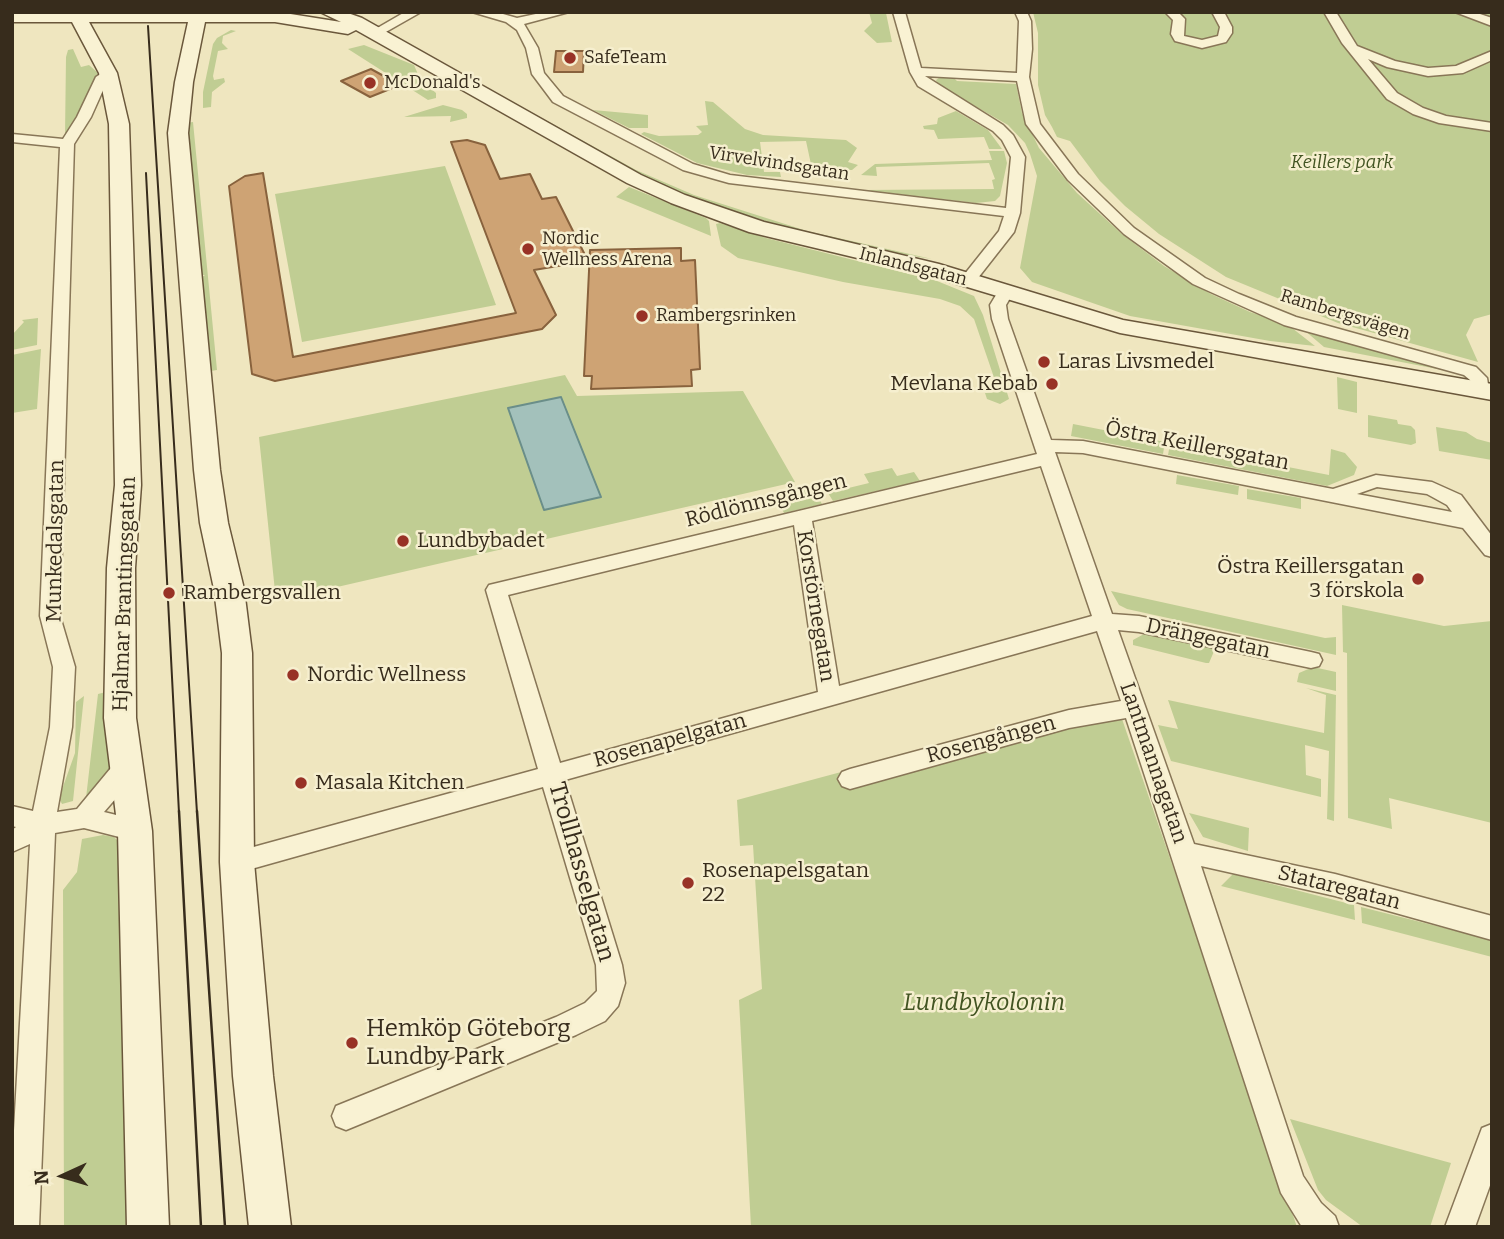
<!DOCTYPE html>
<meta charset="utf-8">
<style>
body{margin:0}
#map{position:relative;width:1504px;height:1239px;overflow:hidden;background:#efe6bf;font-family:Bitter,serif}
canvas{display:block}
.frame{position:absolute;inset:0;border:14px solid #372c1c;pointer-events:none}
.north{position:absolute;left:28px;top:1141px;width:70px;height:70px;-webkit-text-stroke:5px #f6efcf;paint-order:stroke;rotate:266deg;font-size:19px;font-weight:700;line-height:28px;text-align:center;color:#372c1c}
.north::after{content:'';display:block;margin:auto;width:24px;height:32px;background:#372c1c;clip-path:polygon(50% 0,100% 100%,50% 72%,0 100%)}
</style>
<div id="map">
<canvas width="1504" height="1239"></canvas>
<div class="frame"></div>
<div class="north">N</div>
</div>
<script>
const context = document.querySelector('canvas').getContext('2d');
context.lineJoin = 'round';
function fill(path, color) { context.fillStyle = color; context.fill(path, 'evenodd'); }
const shape = rows => new Path2D(rows.map(r => 'M' + r).join(''));
function strokePath(path, color, width, dash) { context.strokeStyle = color; context.lineWidth = width; context.lineCap = dash ? 'butt' : 'round'; context.setLineDash(dash || []); context.stroke(path); }
function drawText(font, color, halo, rows, align = 'center') {
  context.font = font + ' Bitter,serif'; context.lineWidth = 5; context.setLineDash([]); context.textBaseline = 'middle'; context.strokeStyle = halo; context.fillStyle = color; for (const [text, x, y, turn = 0] of rows) {
    context.save(); context.translate(x, y); context.rotate((+turn || 0) * Math.PI / 180); context.textAlign = isNaN(turn) ? turn : align; if (halo) context.strokeText(text, 0, 0); context.fillText(text, 0, 0); context.restore();
  }
}
fill(shape([
 [869,12,886,13,892,42,877,43,864,31,872,23],
 [1033,12,1492,12,1492,314,1474,319,1466,335,1478,362,1338,323,1226,277,1159,234,1125,206,1100,181,1070,141,1057,137,1052,127,1045,115,1038,85,1038,33],
 [231,30,236,31,223,36,222,43,228,49,218,51,213,76,214,80,224,78,225,82,212,92,211,107,203,108,203,92,213,44,217,38],
 [406,43,636,170,694,195,807,231,932,259,882,251,762,222,685,195,619,164],
 [364,45,414,65,420,79,436,93,436,98,428,100,348,49],
 [73,49,81,67,89,65,98,73,87,102,65,135,66,57,68,50],
 [943,75,951,75,957,81,1016,84,1022,113,1039,148,1077,193,1122,234,1164,266,1211,294,1250,312,1287,324,1315,346,1270,341,1130,316,1032,282,1020,268,1037,176,1030,154,1025,143,1008,125,938,85,936,80],
 [705,101,713,102,745,129,763,135,846,140,857,148,848,162,858,165,852,170,816,170,812,169,806,141,760,142,764,172,780,172,781,177,747,175,697,163,641,134,644,132,659,136,698,135,702,132,696,126,708,125],
 [443,105,462,110,467,114,467,118,450,122,451,116,404,117],
 [593,110,648,115,648,128,629,128],
 [956,111,988,130,1002,149,989,149,984,137,938,139,934,130,924,129,923,126,937,124,938,118],
 [193,122,217,370,211,371,202,277,205,275,202,275,186,123],
 [989,151,1004,151,1007,163,1000,196,995,201,976,203,863,190,994,189,992,180,995,179,989,163,876,167,877,176,861,175,875,164,992,160],
 [445,166,496,305,302,342,275,194],
 [629,187,706,218,709,221,711,236,616,197],
 [720,223,766,238,937,281,974,296,983,315,1009,399,1000,404,987,399,985,393,999,392,974,319,960,306,940,299,843,282,738,258,721,246,716,224],
 [38,318,37,345,12,350,12,335,24,322,22,320],
 [1304,330,1458,373,1324,347],
 [41,349,37,409,12,413,12,355],
 [565,375,577,396,743,391,795,482,276,601,259,437],
 [1337,377,1357,382,1357,413,1338,409],
 [1368,415,1397,420,1398,424,1411,426,1415,430,1416,443,1411,445,1368,437],
 [1073,424,1165,442,1163,454,1071,436],
 [1436,427,1466,432,1477,439,1492,443,1492,460,1439,451],
 [1170,444,1329,475,1331,449,1345,453,1357,467,1354,475,1327,486,1168,455],
 [892,468,897,476,914,472,920,481,833,501,828,493,869,483,864,474],
 [1177,475,1239,486,1238,495,1176,484],
 [812,487,822,504,784,513,775,496],
 [1247,489,1301,498,1301,509,1247,499],
 [1111,591,1325,638,1336,637,1336,655,1127,609,1119,605],
 [1342,605,1444,626,1492,621,1492,823,1389,798,1392,829,1348,818,1347,653,1343,652],
 [1144,634,1215,649,1209,663,1206,663,1133,645,1133,640],
 [1313,667,1336,672,1336,691,1297,682,1299,673],
 [1306,688,1336,695,1334,821,1327,819,1329,751,1305,745,1306,775,1321,779,1321,797,1171,761,1158,725,1178,729,1168,700,1324,733,1326,695],
 [110,691,113,772,86,798,98,694],
 [84,696,73,801,62,804,59,798,75,753,76,702],
 [1094,704,1122,719,1297,1227,751,1227,739,1000,762,989,753,845,740,846,737,800],
 [1189,813,1249,828,1248,851,1203,837],
 [103,835,114,837,120,843,130,1227,64,1227,63,890,77,872,82,839],
 [1233,874,1354,905,1355,920,1221,886],
 [1361,907,1492,940,1492,957,1362,923],
 [1290,1119,1451,1163,1430,1227,1363,1227,1326,1200,1318,1190]
]), '#c0cd93');
const water = shape([
 [561,397,601,497,544,510,508,408,561,397]
]);
fill(water, '#a3c1bb');
strokePath(water, '#6a8e89', 2);
const building = shape([
 [556,51,584,51,583,72,554,72,556,51],
 [371,69,400,85,370,97,341,81,371,69],
 [467,140,485,145,500,179,530,174,542,199,556,197,588,261,534,270,556,315,542,329,275,381,252,374,229,186,245,176,263,173,293,357,516,313,451,142,467,140],
 [681,248,681,261,695,260,700,369,691,370,692,386,591,389,592,376,584,376,590,250,681,248]
]);
fill(building, '#cea374');
strokePath(building, '#88623d', 2);
const street = shape([
 [405,12,421,12,377,37,367,34,405,12],
 [472,12,496,12,517,18,545,12,569,12,524,24,538,48,544,73,563,96,693,164,730,175,1006,208,1011,157,1002,140,993,131,918,86,910,72,893,12,905,12,921,68,1017,73,1019,21,1015,12,1027,12,1031,21,1032,49,1029,77,1040,124,1078,174,1134,228,1205,278,1239,294,1296,317,1476,367,1487,378,1489,390,1480,395,1474,394,1470,380,1464,375,1284,325,1193,284,1124,234,1068,180,1026,124,1017,81,925,76,1003,125,1013,135,1025,157,1020,213,1014,232,974,283,968,285,960,280,999,231,1004,216,729,183,683,170,553,102,532,74,526,48,517,30,506,22,472,12],
 [1165,12,1178,12,1185,19,1184,36,1202,40,1218,36,1220,27,1212,12,1224,12,1232,27,1232,33,1226,42,1202,48,1175,41,1171,34,1173,20,1165,12],
 [1324,12,1336,12,1357,46,1395,61,1428,68,1456,66,1492,51,1492,60,1463,73,1428,76,1387,67,1368,59,1397,93,1423,108,1446,116,1492,123,1492,131,1439,123,1413,114,1387,99,1342,43,1324,12],
 [1455,12,1474,12,1492,18,1492,26,1455,12],
 [108,69,114,73,108,79,91,117,74,144,60,616,75,667,72,727,57,812,77,809,120,757,128,755,136,757,140,764,124,789,104,812,137,820,144,824,147,831,144,838,135,841,84,828,55,833,39,1227,12,1227,12,1166,30,844,12,852,12,830,16,827,12,826,12,806,33,811,50,727,53,667,40,616,60,147,12,142,12,134,63,139,77,117,96,77,108,69],
 [1005,288,1013,293,1006,305,1008,319,1051,440,1083,441,1333,489,1376,475,1432,482,1461,495,1492,536,1492,557,1485,555,1463,528,1083,453,1055,452,1112,614,1139,616,1311,652,1319,654,1322,660,1319,666,1311,668,1139,632,1118,630,1194,844,1335,874,1492,916,1492,940,1335,896,1201,866,1303,1176,1321,1203,1335,1216,1339,1227,1302,1227,1281,1193,1126,718,1069,728,850,789,842,786,838,779,842,772,850,769,1069,710,1121,701,1097,631,565,780,622,965,625,983,618,1006,605,1021,576,1035,346,1130,336,1126,332,1116,336,1106,556,1017,585,1003,597,991,596,965,543,787,237,873,228,870,225,862,228,854,538,769,486,590,489,585,1037,454,992,319,990,305,999,290,1005,288],
 [1041,466,1092,616,839,686,812,521,1041,466],
 [1377,487,1427,494,1447,505,1452,512,1357,494,1377,487],
 [794,525,818,692,560,763,508,595,794,525],
 [1492,1124,1492,1180,1475,1227,1445,1227,1482,1128,1492,1124]
]);
const secondary = shape([
 [12,12,278,12,341,22,320,12,345,12,362,18,641,175,685,195,764,222,939,264,1123,320,1492,384,1492,400,1120,333,924,274,749,232,671,203,627,183,356,30,348,34,275,22,205,22,193,82,188,133,220,470,228,523,244,589,252,653,254,862,273,1076,291,1227,249,1227,233,1076,220,862,222,653,214,589,200,523,194,470,168,133,175,82,188,22,89,22,117,73,129,124,141,485,135,568,136,718,152,831,169,1227,127,1227,118,831,104,718,107,568,115,485,109,124,99,73,72,22,12,22,12,12]
]);
strokePath(street, '#887657', 3);
strokePath(secondary, '#6a573b', 3);
fill(street, '#f9f2d3');
fill(secondary, '#f9f2d3');
strokePath(shape([
 [148,26,197,813],
 [146,173,179,813]
]), '#372c1c', 2);
strokePath(shape([
 [179,811,201,1227],
 [197,811,225,1227]
]), '#372c1c', 2.5);
for (const [x, y, r, color] of [
 [570,58,7,"#983226"],
 [370,83,7,"#983226"],
 [528,249,7,"#983226"],
 [642,316,7,"#983226"],
 [1044,362,7,"#983226"],
 [1052,384,7,"#983226"],
 [403,541,7,"#983226"],
 [1418,579,7,"#983226"],
 [169,593,7,"#983226"],
 [293,675,7,"#983226"],
 [301,783,7,"#983226"],
 [688,883,7,"#983226"],
 [352,1043,7,"#983226"]
]) { const dot = new Path2D(); dot.arc(x, y, r, 0, 2 * Math.PI); context.fillStyle = color; context.fill(dot); strokePath(dot, '#f6efcf', 2.5); }
drawText('18px', '#372c1c', '#f6efcf', [
 ["SafeTeam",584,58],
 ["McDonald's",384,83],
 ["Nordic",542,239],
 ["Wellness Arena",542,260],
 ["Rambergsrinken",656,316]
], 'left');
drawText('italic 18px', '#425422', '#f6efcf', [
 ["Keillers park",1342,163]
]);
drawText('18px', '#372c1c', '#f6efcf', [
 ["Virvelvindsgatan",779,164,9],
 ["Inlandsgatan",913,267,14],
 ["Rambergsvägen",1345,315,17]
]);
drawText('21px', '#372c1c', '#f6efcf', [
 ["Laras Livsmedel",1058,362],
 ["Mevlana Kebab",1038,384,"right"],
 ["Lundbybadet",417,541],
 ["Östra Keillersgatan",1404,567,"right"],
 ["3 förskola",1404,591,"right"],
 ["Rambergsvallen",183,593],
 ["Nordic Wellness",307,675],
 ["Masala Kitchen",315,783],
 ["Rosenapelsgatan",702,871],
 ["22",702,895]
], 'left');
drawText('21px', '#372c1c', '#f6efcf', [
 ["Östra Keillersgatan",1197,446,11],
 ["Rödlönnsgången",766,501,-14],
 ["Munkedalsgatan",56,541,-89],
 ["Hjalmar Brantingsgatan",125,594,-88],
 ["Korstörnegatan",815,606,81],
 ["Drängegatan",1208,639,12],
 ["Rosengången",991,740,-15],
 ["Rosenapelgatan",670,741,-15],
 ["Lantmannagatan",1153,763,71],
 ["Stataregatan",1339,888,14]
]);
drawText('24px', '#372c1c', '#f6efcf', [
 ["Trollhasselgatan",581,872,74]
]);
drawText('italic 24px', '#425422', '#f6efcf', [
 ["Lundbykolonin",984,1003]
]);
drawText('24px', '#372c1c', '#f6efcf', [
 ["Hemköp Göteborg",366,1029],
 ["Lundby Park",366,1057]
], 'left');
</script>
